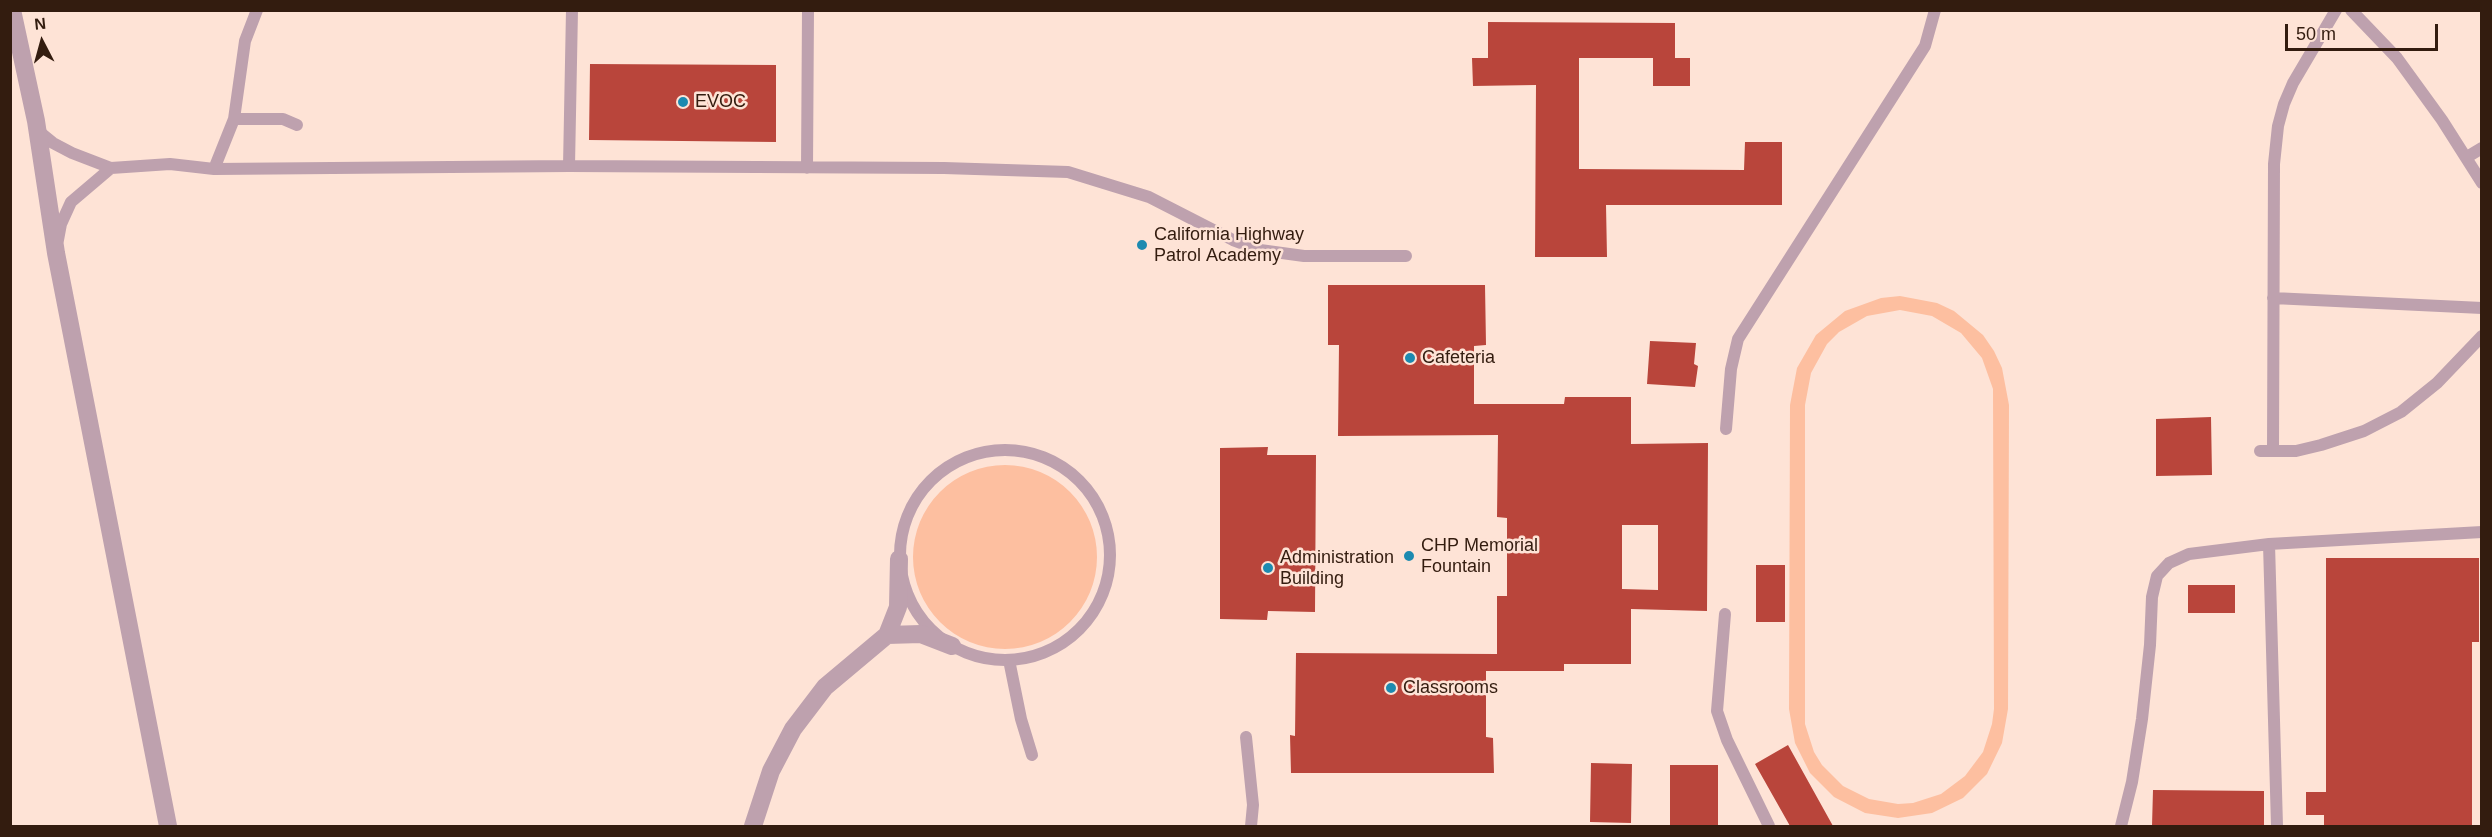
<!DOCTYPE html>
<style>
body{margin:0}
#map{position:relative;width:2492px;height:837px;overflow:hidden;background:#fee3d6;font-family:Arial,sans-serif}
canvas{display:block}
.frame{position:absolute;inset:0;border:12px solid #331c0f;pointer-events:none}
.north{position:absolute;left:12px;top:12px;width:60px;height:60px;-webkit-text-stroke:4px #fee3d6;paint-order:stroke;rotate:354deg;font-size:16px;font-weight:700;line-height:24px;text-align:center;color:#331c0f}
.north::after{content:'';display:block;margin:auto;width:21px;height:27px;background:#331c0f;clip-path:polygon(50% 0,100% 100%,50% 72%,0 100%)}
.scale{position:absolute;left:2285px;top:24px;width:153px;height:27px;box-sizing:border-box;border:3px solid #331c0f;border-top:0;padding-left:8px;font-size:18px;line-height:21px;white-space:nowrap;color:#331c0f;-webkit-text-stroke:4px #fee3d6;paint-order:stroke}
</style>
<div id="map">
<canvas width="2492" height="837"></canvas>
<div class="frame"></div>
<div class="north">N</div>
<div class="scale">50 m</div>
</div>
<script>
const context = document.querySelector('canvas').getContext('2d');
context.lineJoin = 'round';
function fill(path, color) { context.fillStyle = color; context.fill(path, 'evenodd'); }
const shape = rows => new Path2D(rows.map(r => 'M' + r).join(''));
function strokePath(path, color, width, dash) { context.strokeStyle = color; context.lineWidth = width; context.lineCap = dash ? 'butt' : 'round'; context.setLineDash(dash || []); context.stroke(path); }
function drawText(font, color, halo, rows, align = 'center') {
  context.font = font + ' Arial,sans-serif'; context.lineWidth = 5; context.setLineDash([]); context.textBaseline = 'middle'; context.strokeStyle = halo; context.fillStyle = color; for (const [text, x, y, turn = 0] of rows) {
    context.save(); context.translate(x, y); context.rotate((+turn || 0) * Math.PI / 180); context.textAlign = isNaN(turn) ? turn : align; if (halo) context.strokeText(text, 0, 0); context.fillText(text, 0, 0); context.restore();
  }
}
fill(shape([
 [1900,296,1937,303,1954,311,1983,335,1994,351,2002,368,2009,405,2008,709,2002,743,1987,774,1963,798,1932,813,1898,818,1865,813,1834,797,1810,773,1795,743,1789,709,1790,405,1797,368,1816,335,1845,311,1881,298],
 [1900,310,1932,316,1961,333,1982,358,1993,389,1994,709,1992,724,1983,752,1965,776,1941,794,1913,803,1898,804,1869,799,1843,786,1822,765,1814,752,1805,724,1805,405,1811,373,1827,344,1839,332,1867,316],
 '913 557a92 92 0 1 1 184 0a92 92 0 1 1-184 0Z'
]), '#fdbfa0');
fill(shape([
 [1488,22,1675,23,1675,58,1690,58,1690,86,1653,86,1653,58,1579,58,1579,169,1744,170,1745,142,1782,142,1782,205,1606,205,1607,257,1535,257,1536,85,1473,86,1472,58,1488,58],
 [590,64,776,65,776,142,589,140],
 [1328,285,1485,285,1486,345,1474,346,1474,404,1564,404,1565,397,1631,397,1631,444,1708,443,1707,611,1631,609,1631,664,1564,664,1564,671,1486,671,1486,737,1493,738,1494,773,1291,773,1290,735,1295,736,1296,653,1497,654,1497,596,1507,596,1507,518,1497,517,1498,435,1338,436,1339,345,1328,345],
 [1622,525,1658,525,1658,590,1622,589],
 [1650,341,1696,343,1694,364,1698,366,1695,387,1647,384],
 [2211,417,2212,475,2156,476,2156,419],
 [1268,447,1267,455,1316,455,1315,612,1268,611,1267,620,1220,619,1220,448],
 [2326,558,2479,558,2479,642,2472,642,2472,826,2324,826,2324,815,2306,815,2306,792,2326,792],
 [1756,565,1785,565,1785,622,1756,622],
 [2188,585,2235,585,2235,613,2188,613],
 [1788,745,1833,826,1790,826,1755,764],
 [1591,763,1632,764,1631,823,1590,822],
 [1670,765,1718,765,1718,826,1670,826],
 [2153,790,2264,791,2264,826,2152,826]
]), '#b9453b');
strokePath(shape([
 [2351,10,2397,58,2442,120,2482,183],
 [234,119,245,41,257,10],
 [37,130,53,143,72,153,111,168],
 [2467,157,2482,148],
 [569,166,572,10],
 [807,168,808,10],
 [214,169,234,119,283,119,297,125],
 [58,240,61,224,71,202,111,168,170,164,214,169,569,166,944,168,1068,172,1149,197,1233,240,1260,250,1304,256,1406,256],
 [2273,298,2482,308],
 [1726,429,1731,369,1738,339,1925,46,1935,10],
 '900 555a105 105 0 1 1 210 0a105 105 0 1 1-210 0Z',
 [2260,451,2296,451,2321,445,2364,431,2401,412,2437,383,2482,336],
 [2273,451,2274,164,2278,126,2284,104,2293,83,2336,10],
 [2269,544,2277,826],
 [1725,614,1717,711,1727,740,1769,826],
 [1009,660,1021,719,1032,755],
 [1246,737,1253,805,1251,826],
 [2121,826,2132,782,2142,719,2150,645,2152,597,2157,576,2169,563,2189,554,2269,544,2482,532]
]), '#bea1ae', 12);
strokePath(shape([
 [12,10,36,121,56,253,168,826],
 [887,635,921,634,952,646],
 [753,826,771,771,793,729,825,687,887,635,898,607,899,559]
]), '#bea1ae', 18);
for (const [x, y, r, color] of [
 [683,102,6,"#1d8ab0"],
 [1142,245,6,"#1d8ab0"],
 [1410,358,6,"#1d8ab0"],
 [1409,556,6,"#1d8ab0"],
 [1268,568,6,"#1d8ab0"],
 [1391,688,6,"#1d8ab0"]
]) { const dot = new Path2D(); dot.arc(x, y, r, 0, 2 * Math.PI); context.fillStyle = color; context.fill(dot); strokePath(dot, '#fee3d6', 2); }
drawText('18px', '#331c0f', '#fee3d6', [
 ["EVOC",695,102],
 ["California Highway",1154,235],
 ["Patrol Academy",1154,256],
 ["Cafeteria",1422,358],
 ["CHP Memorial",1421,546],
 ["Fountain",1421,567],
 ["Administration",1280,558],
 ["Building",1280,579],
 ["Classrooms",1403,688]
], 'left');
</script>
